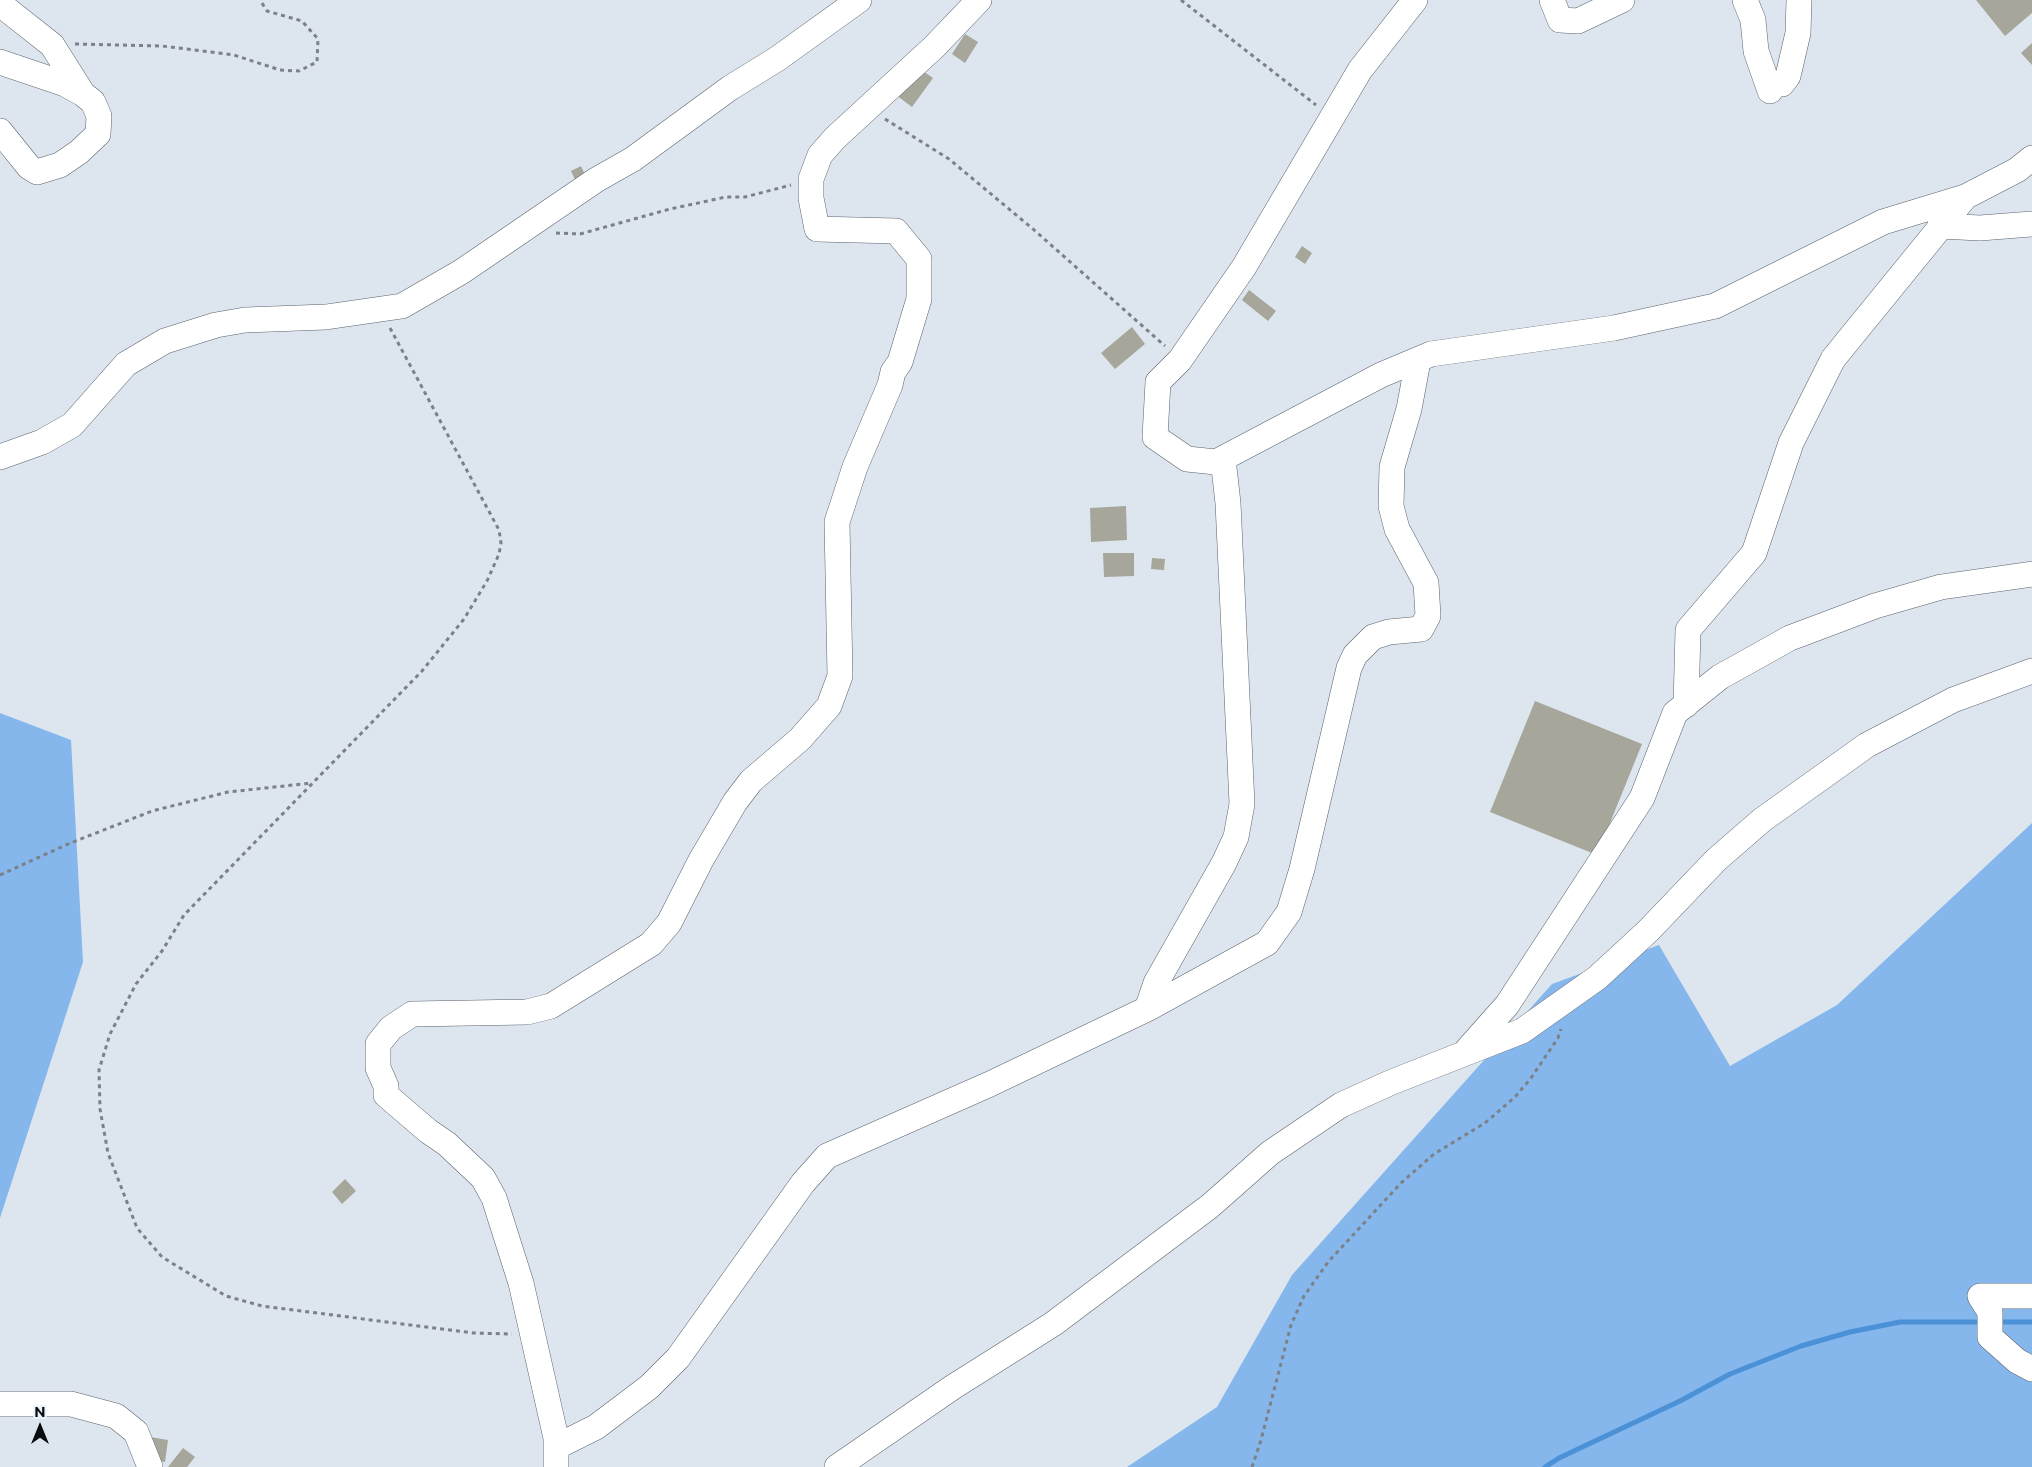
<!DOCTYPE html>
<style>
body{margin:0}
#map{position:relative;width:2032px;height:1467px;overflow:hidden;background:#dde6ef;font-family:Montserrat,sans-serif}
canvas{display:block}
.north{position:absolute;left:15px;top:1402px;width:50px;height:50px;-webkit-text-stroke:4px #eaf3fd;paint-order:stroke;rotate:0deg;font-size:14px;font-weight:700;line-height:20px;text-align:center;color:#090c0f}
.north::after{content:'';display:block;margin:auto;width:18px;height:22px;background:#090c0f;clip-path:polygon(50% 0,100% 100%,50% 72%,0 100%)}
</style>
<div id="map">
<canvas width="2032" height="1467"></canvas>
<div class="north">N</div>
</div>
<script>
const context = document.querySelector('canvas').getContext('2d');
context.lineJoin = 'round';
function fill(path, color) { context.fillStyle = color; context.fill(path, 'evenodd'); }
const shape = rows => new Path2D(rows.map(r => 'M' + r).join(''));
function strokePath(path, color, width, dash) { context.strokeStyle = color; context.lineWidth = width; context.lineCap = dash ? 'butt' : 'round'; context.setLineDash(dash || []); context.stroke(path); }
fill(shape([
 [0,713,71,740,83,962,0,1218],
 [2032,823,2032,1467,1127,1467,1217,1407,1292,1275,1552,984,1659,945,1730,1066,1837,1005]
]), '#86b7ec');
strokePath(shape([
 [1997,1322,2032,1322],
 [1545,1467,1559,1458,1680,1401,1730,1374,1801,1346,1850,1332,1900,1322,1984,1322]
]), '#4b91d7', 5);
fill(shape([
 [1976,0,2032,0,2032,13,2005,36],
 [965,34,978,42,965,63,952,54],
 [2032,43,2032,65,2021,53],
 [917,67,933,78,912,107,896,95],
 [581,166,587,179,577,184,571,171],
 [1302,246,1312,253,1305,264,1295,257],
 [1249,290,1276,311,1268,321,1242,300],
 [1132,327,1145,344,1115,369,1101,353],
 [1126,506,1127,540,1091,542,1090,508],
 [1103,553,1134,553,1134,576,1104,577],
 [1152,558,1165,559,1164,570,1151,569],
 [1535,701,1642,744,1597,855,1490,812],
 [345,1179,356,1191,342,1204,332,1192],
 [150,1437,168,1440,165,1462,146,1459],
 [183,1448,195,1457,187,1467,168,1467]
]), '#a6a69a');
const minor = shape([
 [1415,0,1360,70,1244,267,1180,360,1158,382,1155,437,1187,459,1216,462,1381,375,1431,354,1614,328,1715,306,1883,222,1965,197,2017,170,2032,158],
 [1552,0,1560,20,1578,21,1622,0],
 [1745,0,1753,20,1756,51,1770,91,1774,84,1782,84,1788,76,1798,33,1799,0],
 [0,4,52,45,83,94],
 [0,62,65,84,83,94,93,102,99,116,98,134,79,152,60,165,37,172,29,167,0,131],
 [1940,226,1980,228,2032,224],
 [0,457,42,442,72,425,126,364,165,341,216,325,245,320,326,317,402,306,461,272,596,180,633,159,730,88,777,59,859,0],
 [1686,705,1688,630,1754,553,1791,443,1833,359,1965,197],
 [1147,1009,1156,983,1224,863,1236,837,1242,804,1228,503,1223,459],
 [1467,1050,1507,1005,1642,798,1675,713,1720,677,1790,638,1875,606,1941,587,2032,574],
 [2032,1296,1980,1296,1990,1312,1990,1337,2017,1361,2032,1369],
 [0,1404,71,1404,116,1416,136,1432,150,1467],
 [556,1447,596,1427,649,1387,678,1358,803,1183,827,1156,990,1084,1147,1009,1267,943,1289,912,1302,869,1349,668,1355,655,1373,637,1389,632,1421,629,1428,616,1426,583,1397,529,1391,506,1392,467,1409,409,1418,361],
 [556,1467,556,1438,521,1283,494,1198,483,1178,447,1144,428,1131,386,1095,386,1086,378,1068,378,1044,391,1028,412,1014,527,1012,551,1006,651,944,669,923,701,860,735,802,751,781,800,739,829,706,840,676,837,522,855,467,890,385,893,372,900,362,919,299,919,259,896,231,817,229,811,198,811,179,820,155,835,138,934,47,979,0],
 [837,1467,953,1387,1053,1324,1210,1206,1270,1153,1341,1105,1392,1082,1522,1031,1597,978,1648,931,1716,860,1762,820,1867,745,1953,700,2032,671]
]);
strokePath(minor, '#5a626b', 26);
strokePath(shape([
 [1181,0,1316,105],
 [75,44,162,46,234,55,280,70,299,71,317,62,318,39,302,21,267,11,260,0],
 [885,119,949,159,1033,229,1165,346],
 [556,233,580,234,670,209,726,197,745,197,791,185],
 [390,328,499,530,501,543,499,554,487,581,464,619,422,671,184,915,162,951,136,984,110,1034,99,1070,100,1109,108,1153,137,1228,162,1257,226,1296,262,1306,473,1333,512,1334],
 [0,875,68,844,152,811,228,792,312,783],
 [1252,1467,1261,1440,1291,1325,1304,1296,1329,1261,1401,1183,1434,1154,1485,1123,1515,1097,1531,1078,1558,1038,1561,1029]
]), '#7b8187', 3, [4, 4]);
strokePath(minor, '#fff', 25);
</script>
